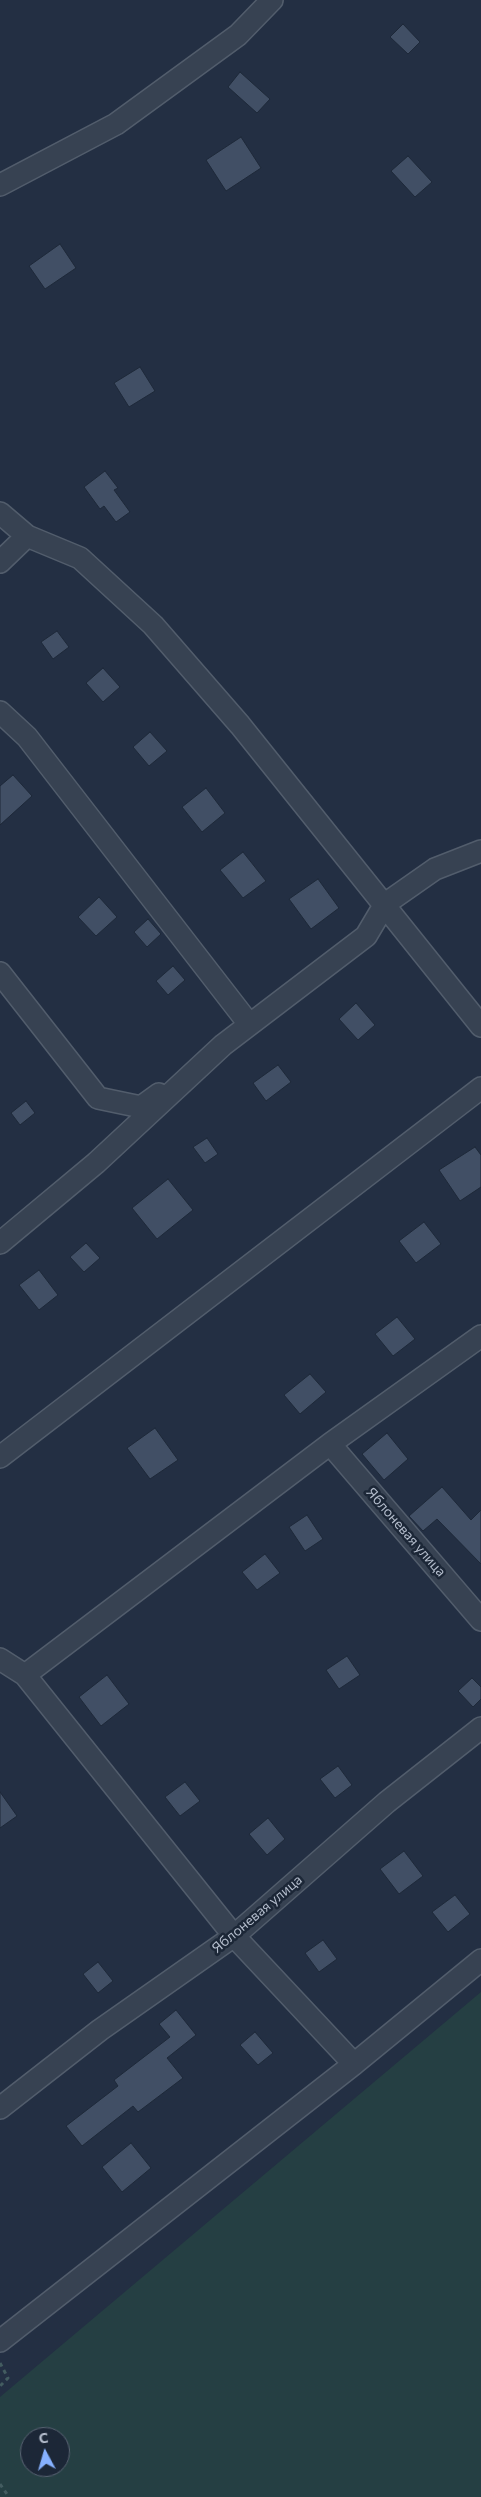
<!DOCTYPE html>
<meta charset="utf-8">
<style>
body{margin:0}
#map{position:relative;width:481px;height:2497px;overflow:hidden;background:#232f43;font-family:Commissioner,sans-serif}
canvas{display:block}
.north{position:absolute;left:20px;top:2427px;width:50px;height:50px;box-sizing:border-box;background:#1c2737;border:1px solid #596373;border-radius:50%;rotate:354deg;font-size:14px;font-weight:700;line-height:20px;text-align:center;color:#b4bdcc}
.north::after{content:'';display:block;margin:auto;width:18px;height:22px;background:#86b1ff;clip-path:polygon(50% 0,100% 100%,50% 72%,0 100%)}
</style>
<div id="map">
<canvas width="481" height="2497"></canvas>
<div class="north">С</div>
</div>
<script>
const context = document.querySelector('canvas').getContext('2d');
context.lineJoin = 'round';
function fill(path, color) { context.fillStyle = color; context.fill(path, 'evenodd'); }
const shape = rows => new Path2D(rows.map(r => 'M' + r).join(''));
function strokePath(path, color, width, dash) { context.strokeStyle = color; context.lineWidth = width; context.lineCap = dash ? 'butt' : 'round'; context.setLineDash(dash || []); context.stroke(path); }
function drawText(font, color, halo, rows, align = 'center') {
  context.font = font + ' Commissioner,sans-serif'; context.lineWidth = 5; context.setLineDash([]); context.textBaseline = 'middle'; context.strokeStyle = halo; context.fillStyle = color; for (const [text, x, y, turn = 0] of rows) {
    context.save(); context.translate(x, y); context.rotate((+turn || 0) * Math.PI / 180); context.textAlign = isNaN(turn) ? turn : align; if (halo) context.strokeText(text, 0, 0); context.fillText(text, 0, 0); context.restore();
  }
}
fill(shape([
 [481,1992,481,2497,0,2497,0,2397],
 [30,2437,60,2437,60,2467,30,2467]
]), '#253f43');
const building = shape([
 [403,24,420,42,408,54,390,37,403,24],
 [240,72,270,99,257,113,228,87,240,72],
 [241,137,261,168,226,191,206,160,241,137],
 [408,156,432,182,415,197,391,171,408,156],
 [60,244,76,268,45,289,29,266,60,244],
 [140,367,155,391,129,407,114,383,140,367],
 [105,471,118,488,114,490,130,512,116,522,104,506,100,509,84,487,105,471],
 [57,631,69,647,53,659,41,642,57,631],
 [103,668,120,687,103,702,86,683,103,668],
 [150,732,167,751,149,766,133,747,150,732],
 [13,775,32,796,0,825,0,786,13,775],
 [206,788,225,813,202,832,182,807,206,788],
 [243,852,266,881,243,898,220,870,243,852],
 [318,879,339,908,311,929,289,899,318,879],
 [99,897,117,917,96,936,78,917,99,897],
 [148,919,161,934,147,947,134,932,148,919],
 [173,966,185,980,168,995,156,981,173,966],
 [356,1003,375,1025,358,1040,339,1019,356,1003],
 [278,1065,291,1082,266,1101,253,1083,278,1065],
 [26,1101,35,1113,20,1125,11,1113,26,1101],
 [207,1138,218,1154,205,1163,193,1147,207,1138],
 [475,1147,481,1155,481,1187,460,1201,439,1170,475,1147],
 [168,1179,193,1210,157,1239,132,1208,168,1179],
 [424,1222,441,1244,416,1263,399,1241,424,1222],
 [86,1243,100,1258,84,1272,70,1257,86,1243],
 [39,1270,58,1295,39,1310,19,1285,39,1270],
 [397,1317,415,1339,393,1356,375,1334,397,1317],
 [310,1374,326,1392,300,1414,284,1395,310,1374],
 [155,1428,178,1460,150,1479,127,1448,155,1428],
 [387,1433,408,1459,384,1480,362,1454,387,1433],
 [442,1487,471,1520,481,1510,481,1564,437,1519,423,1531,409,1516,442,1487],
 [307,1515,323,1539,305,1551,289,1527,307,1515],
 [265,1554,280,1573,257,1590,242,1572,265,1554],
 [347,1656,360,1675,339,1689,326,1670,347,1656],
 [107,1675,129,1704,101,1726,79,1697,107,1675],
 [472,1678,481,1687,481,1699,473,1707,458,1691,472,1678],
 [338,1766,352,1785,335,1798,320,1779,338,1766],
 [185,1782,200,1801,180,1816,165,1797,185,1782],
 [0,1792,17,1816,0,1828,0,1792],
 [268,1818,285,1839,267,1855,249,1834,268,1818],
 [404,1851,423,1876,399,1894,380,1869,404,1851],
 [455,1895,470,1914,448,1932,432,1912,455,1895],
 [323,1940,337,1959,319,1972,305,1953,323,1940],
 [98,1962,113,1981,98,1993,83,1974,98,1962],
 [176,2010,196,2035,167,2058,183,2078,138,2112,133,2106,82,2146,66,2126,118,2086,114,2080,170,2037,159,2024,176,2010],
 [255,2032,273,2053,258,2065,240,2045,255,2032],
 [131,2143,151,2168,122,2192,102,2167,131,2143]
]);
fill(building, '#414f65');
strokePath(building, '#1e2939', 1);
const minor = shape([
 [0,185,116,124,238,35,272,0],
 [0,513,27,536,80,558,153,625,240,725,481,1026],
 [0,562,27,536],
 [0,712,27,737,249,1024],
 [0,973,98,1098,141,1107,159,1094],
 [0,1243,96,1163,223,1045,366,936,385,904,435,869,481,851],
 [330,1444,481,1620],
 [0,1457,481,1088],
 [0,1659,25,1675,234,1936,354,2064],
 [25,1675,330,1444,481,1336],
 [0,2108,100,2030,234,1936,387,1802,481,1728],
 [0,2341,354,2064,481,1960]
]);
strokePath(minor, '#525d6c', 24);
strokePath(shape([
 [0,2363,8,2378,0,2386],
 [0,2484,9,2497]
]), '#435c60', 3, [4, 4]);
strokePath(minor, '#374252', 21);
drawText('14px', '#b4bdcc', '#1c2737', [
 ["Яблоневая улица",406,1532,49],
 ["Яблоневая улица",257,1914,-40]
]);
</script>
